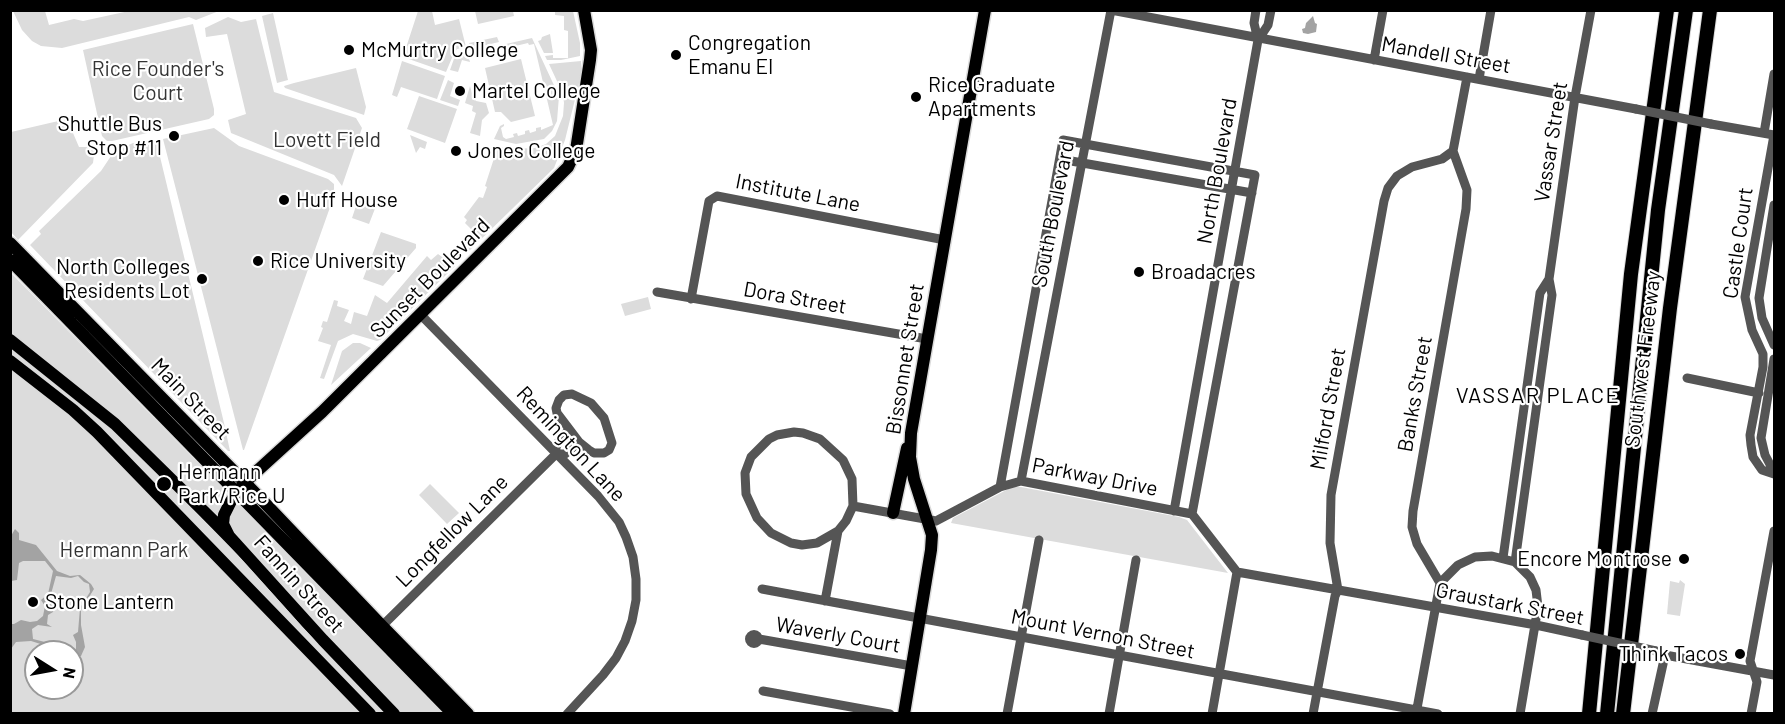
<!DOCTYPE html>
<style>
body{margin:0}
#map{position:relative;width:1785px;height:724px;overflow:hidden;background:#fff;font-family:Barlow,sans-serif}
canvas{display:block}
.frame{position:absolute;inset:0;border:12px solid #000;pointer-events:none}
.north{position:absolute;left:24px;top:640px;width:60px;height:60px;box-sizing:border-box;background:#fff;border:2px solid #999;border-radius:50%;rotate:101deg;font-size:16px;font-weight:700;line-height:24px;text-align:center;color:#000}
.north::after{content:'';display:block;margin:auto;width:21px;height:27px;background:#000;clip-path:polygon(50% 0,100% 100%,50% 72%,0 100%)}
</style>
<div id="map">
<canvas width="1785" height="724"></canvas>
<div class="frame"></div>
<div class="north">N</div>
</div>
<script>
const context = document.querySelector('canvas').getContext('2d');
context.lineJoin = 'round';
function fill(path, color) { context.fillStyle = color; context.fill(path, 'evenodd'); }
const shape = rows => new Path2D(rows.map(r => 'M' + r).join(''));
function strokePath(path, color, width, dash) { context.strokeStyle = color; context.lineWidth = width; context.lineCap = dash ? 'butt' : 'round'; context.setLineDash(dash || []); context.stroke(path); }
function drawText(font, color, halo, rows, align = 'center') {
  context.font = font + ' Barlow,sans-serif'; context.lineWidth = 4.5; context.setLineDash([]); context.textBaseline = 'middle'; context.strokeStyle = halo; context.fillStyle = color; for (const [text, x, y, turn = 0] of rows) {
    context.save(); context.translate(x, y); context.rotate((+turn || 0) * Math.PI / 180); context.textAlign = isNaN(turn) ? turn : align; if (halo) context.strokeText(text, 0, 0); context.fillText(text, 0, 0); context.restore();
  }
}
fill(shape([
 [13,11,45,11,49,25,74,19,83,21,129,11,219,11,196,20,189,17,62,48,41,46,32,41,22,30],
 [418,11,432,11,435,25,459,19,466,47,457,49,454,53,446,72,403,57],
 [475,11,513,11,514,16,478,24],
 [555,11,573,11,580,43,580,56,561,60,547,60,545,56,553,55,553,58,568,58,568,31,564,30,564,16,555,15],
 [273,13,288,80,277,83,262,16],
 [228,17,241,22,256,19,274,92,356,118,362,128,342,186,334,175,231,133,228,120,246,114,227,34,206,37,205,28],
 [193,24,214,109,214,115,209,119,112,141,107,141,102,136,83,50],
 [550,34,553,53,544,53,538,41,541,40,542,37],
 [497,37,499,42,470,49,469,43],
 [532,38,559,96,557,121,552,131,544,139,516,144,494,139,500,126,504,124,504,126,501,128,503,137,506,139,514,137,513,134,517,133,518,136,525,134,525,131,529,130,530,133,536,131,536,128,541,127,541,130,553,125,534,44,529,45,528,43,507,48,506,44],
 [464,51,466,55,468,55,470,62,462,60,458,72,450,70,455,56],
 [521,59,535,116,511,122,501,112,495,112,485,68],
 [402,61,445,76,437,99,401,87,397,97,392,95],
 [581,61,581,75,565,140,554,168,469,251,464,247,475,233,465,223,467,220,464,217,479,197,483,198,487,187,485,186,498,146,509,149,535,148,546,144,555,136,563,116,564,103,563,94,549,64],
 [356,68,366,107,364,115,285,88,284,86,294,83],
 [448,80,454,83,450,96,460,100,458,106,440,100],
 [470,86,473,97,476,101,486,103,489,113,482,120,480,136,470,133,476,113,472,111,473,106,465,103],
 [419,96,457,109,445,143,407,129],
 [67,119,79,147,95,147,93,163,18,240,11,232,11,132],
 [214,128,239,146,328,179,334,184,334,196,244,450,243,450,163,139],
 [410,135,427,142,425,149,420,147,416,153],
 [156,140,224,423,230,451,228,451,30,245,41,234,39,231,101,171,111,156,120,149,133,143],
 [358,200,376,206,369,224,352,218],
 [381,232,416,244,416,248,383,286,363,279],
 [438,254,455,266,380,340,377,341,353,334,338,341,324,379,320,378,331,345,318,341,323,328,321,327,323,321,327,322,334,300,338,301,337,306,349,310,344,321,351,324,354,312,367,316,375,295,387,303,427,256,431,260],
 [10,272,37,299,443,713,11,713],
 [36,652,72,652,72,688,36,688],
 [648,297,651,309,625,316,621,304],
 [353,343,360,343,371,348,331,385,342,351],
 [430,484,459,513,447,524,419,495],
 [1012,487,1021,487,1179,517,1187,520,1228,573,951,523,953,518],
 [1680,580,1685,584,1680,616,1667,614,1670,581,1679,583]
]), '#dcdcdc');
fill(shape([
 [1313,16,1315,23,1317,24,1316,32,1308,34,1303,33,1302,29,1305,28,1306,23],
 [15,529,19,533,19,540,36,545,57,571,70,576,80,575,91,584,94,589,81,610,81,625,85,647,81,656,75,656,72,661,76,652,76,642,73,635,78,632,80,608,90,592,89,584,84,582,78,576,71,578,56,576,51,594,50,600,54,608,53,612,48,615,47,624,52,627,38,625,32,629,33,639,49,643,58,652,50,647,31,641,16,642,11,649,11,624,14,624,21,620,30,622,37,621,43,616,45,606,41,600,48,594,53,571,45,561,23,561,19,563,17,580,11,581,11,536]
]), '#a3a3a3');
const major = shape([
 [10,243,261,499,382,626,468,714],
 [10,260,453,714],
 [10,340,115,424,229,536,323,640,394,714],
 [10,361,73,410,97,432,370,714],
 [893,513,907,448],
 [229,536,223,524,224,515,231,501,245,482,322,412,568,167,576,150,590,60,591,50,584,10],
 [904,714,931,550,932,535,914,479,910,457,911,433,985,10]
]);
const highway = shape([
 [1589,714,1631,274,1667,10],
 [1607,714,1658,210,1686,10],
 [1623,714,1670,308,1710,10]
]);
strokePath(major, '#dbdbdb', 15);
strokePath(highway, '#dbdbdb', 16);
strokePath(shape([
 [1111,10,1636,109],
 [1258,40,1268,25,1271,10],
 [1374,60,1383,10],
 [1479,79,1491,10],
 [1711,124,1774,135],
 [1764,133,1774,74],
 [1774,135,1745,297,1752,330,1763,354,1763,367,1750,435,1751,445,1753,457,1762,470,1774,474],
 [1060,159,1252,193],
 [1774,205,1759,298,1762,318,1774,345],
 [657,292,927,339],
 [691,299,709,201,717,196,945,240],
 [420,314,598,496,619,522,626,537,633,557,636,579,636,600,632,621,625,641,616,658,603,675,567,714],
 [1774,359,1761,438,1765,455,1774,472],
 [1687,378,1759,393],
 [572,394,591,403,604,418,612,443,609,450,604,453,594,453,589,450,579,442,557,413,556,408,559,400,564,395,572,394],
 [556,454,556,447,560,439,569,430],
 [556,454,565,454,579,442],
 [1021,481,1111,10],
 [1000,487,1063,140,1255,175,1192,514],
 [853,506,936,521,1000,487,1021,481,1192,514,1237,572],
 [1174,511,1258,40,1254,23,1256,10],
 [1503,558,1540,293,1549,279],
 [1515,562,1552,295,1549,279,1575,97,1591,10],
 [1237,572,1536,625,1582,635],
 [1440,583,1458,565,1475,557,1492,556,1515,562,1530,577,1536,590,1538,607,1520,714],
 [762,589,1438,714],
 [825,601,838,531,846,521,853,506,852,479,843,460,820,439,803,433,794,432,777,435,769,439,751,457,745,473,746,494,757,518,771,533,791,543,802,545,817,543,838,531],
 [378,630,556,454],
 '749.5 639a4.5 4.5 0 1 1 9 0a4.5 4.5 0 1 1-9 0Z',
 [759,639,912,666],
 [1656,651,1665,655,1774,675],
 [763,691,890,714],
 [1007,714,1039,540],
 [1109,714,1136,560],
 [1212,714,1237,572],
 [1313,714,1335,596,1338,590,1330,543,1331,495,1384,201,1388,188,1397,176,1412,167,1442,159,1453,151],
 [1416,714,1440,583,1417,544,1412,527,1413,511,1466,209,1467,190,1453,151,1467,77],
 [1652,714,1665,655],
 [1751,714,1757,682,1750,661,1774,531]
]), '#555', 9);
strokePath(major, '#000', 12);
strokePath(highway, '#000', 14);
strokePath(shape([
 [10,345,121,434,245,561,303,626,388,714]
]), '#000', 1.5);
strokePath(shape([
 [1636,109,1711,124],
 [1582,635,1656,651]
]), '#555', 9);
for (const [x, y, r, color] of [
 [349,50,6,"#000"],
 [676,55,6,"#000"],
 [460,91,6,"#000"],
 [916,97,6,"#000"],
 [174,136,6,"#000"],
 [456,151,6,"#000"],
 [284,200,6,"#000"],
 [258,261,6,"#000"],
 [1139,272,6,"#000"],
 [202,279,6,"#000"],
 [164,484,8,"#000"],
 [1684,559,6,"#000"],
 [33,602,6,"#000"],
 [1740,654,6,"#000"]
]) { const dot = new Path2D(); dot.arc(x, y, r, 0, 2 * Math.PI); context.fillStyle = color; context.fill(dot); strokePath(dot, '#fff', 2); }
drawText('21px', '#000', '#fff', [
 ["Congregation",688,43],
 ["Emanu El",688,67],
 ["McMurtry College",361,50],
 ["Rice Graduate",928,85],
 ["Apartments",928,109],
 ["Martel College",472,91],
 ["Shuttle Bus",162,124,"right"],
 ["Stop #11",162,148,"right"],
 ["Jones College",468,151],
 ["Huff House",296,200],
 ["Rice University",270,261],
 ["North Colleges",190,267,"right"],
 ["Residents Lot",190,291,"right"],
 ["Broadacres",1151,272],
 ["Hermann",178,472],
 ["Park/Rice U",178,496],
 ["Encore Montrose",1672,559,"right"],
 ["Stone Lantern",45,602],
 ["Think Tacos",1728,654,"right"]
], 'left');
drawText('21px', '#000', '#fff', [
 ["Mandell Street",1446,55,10],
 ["Vassar Street",1551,142,-81],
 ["North Boulevard",1217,171,-80],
 ["Institute Lane",798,193,11],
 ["South Boulevard",1053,214,-79],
 ["Castle Court",1738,243,-82],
 ["Sunset Boulevard",430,278,-45],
 ["Dora Street",795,298,10],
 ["Bissonnet Street",905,359,-81],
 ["Southwest Freeway",1643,359,-83],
 ["Banks Street",1415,394,-80],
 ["Main Street",191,399,46],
 ["Milford Street",1328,409,-80],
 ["Remington Lane",571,444,47],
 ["Parkway Drive",1095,477,11],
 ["Longfellow Lane",452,531,-45],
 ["Fannin Street",299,584,48],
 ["Graustark Street",1510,604,11],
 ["Mount Vernon Street",1103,634,11],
 ["Waverly Court",838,635,10]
]);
drawText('21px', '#333', '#fff', [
 ["Rice Founder's",158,69],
 ["Court",158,93],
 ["Lovett Field",327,140],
 ["Hermann Park",124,550]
]);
context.letterSpacing = '1.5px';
drawText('22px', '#000', '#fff', [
 ["VASSAR PLACE",1538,396]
]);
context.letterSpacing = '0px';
</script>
